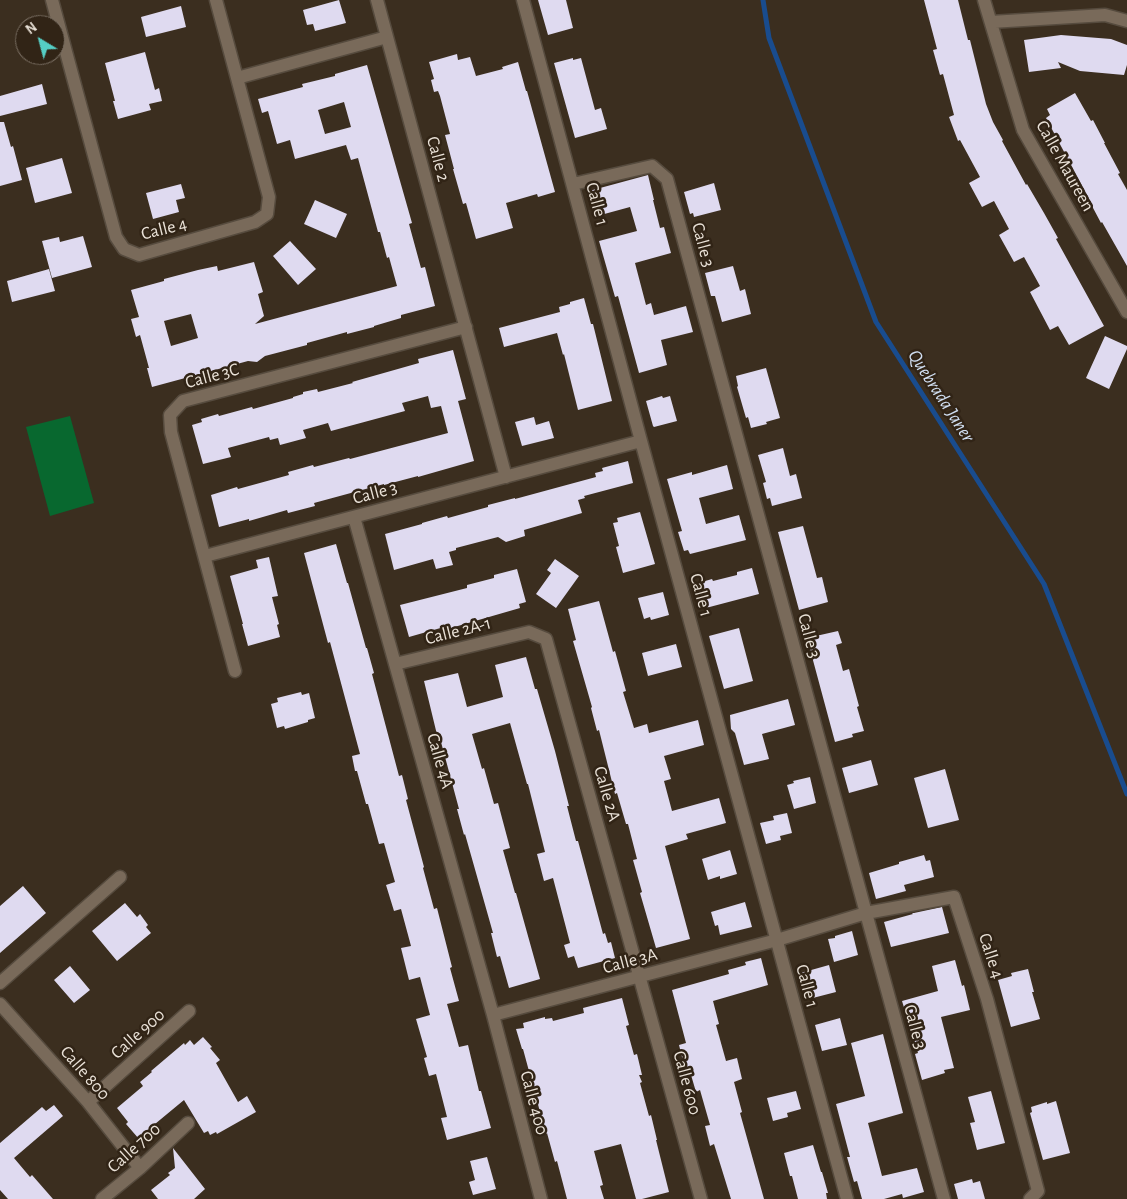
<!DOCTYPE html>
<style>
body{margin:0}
#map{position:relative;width:1127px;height:1199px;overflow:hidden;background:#3b2e1f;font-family:"Alegreya Sans",sans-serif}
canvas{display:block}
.north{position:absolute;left:15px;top:15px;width:50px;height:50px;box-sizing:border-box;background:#312416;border:1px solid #7b7064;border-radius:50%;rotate:323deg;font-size:14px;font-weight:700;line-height:20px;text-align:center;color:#eae2d8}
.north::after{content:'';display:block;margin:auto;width:18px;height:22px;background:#55cec5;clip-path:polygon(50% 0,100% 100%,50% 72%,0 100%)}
</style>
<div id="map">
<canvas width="1127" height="1199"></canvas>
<div class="north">N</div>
</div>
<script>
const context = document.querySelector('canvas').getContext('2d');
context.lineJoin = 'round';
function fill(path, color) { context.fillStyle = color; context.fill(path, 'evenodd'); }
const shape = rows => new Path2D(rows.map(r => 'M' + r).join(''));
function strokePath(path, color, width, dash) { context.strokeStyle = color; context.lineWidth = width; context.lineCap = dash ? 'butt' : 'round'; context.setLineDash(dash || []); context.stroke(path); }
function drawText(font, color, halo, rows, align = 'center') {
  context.font = font + ' "Alegreya Sans",sans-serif'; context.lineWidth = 5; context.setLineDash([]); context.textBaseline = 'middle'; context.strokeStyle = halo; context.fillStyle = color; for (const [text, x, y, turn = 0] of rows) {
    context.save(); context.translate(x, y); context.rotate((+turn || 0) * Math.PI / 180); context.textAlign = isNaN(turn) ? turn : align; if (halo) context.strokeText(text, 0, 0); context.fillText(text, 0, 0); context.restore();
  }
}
fill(shape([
 [70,416,94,503,50,516,26,427]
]), '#08682f');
strokePath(shape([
 [763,0,769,38,876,322,1044,584,1127,794]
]), '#194c8e', 5);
fill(shape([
 [339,0,346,23,315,31,313,24,307,25,303,10],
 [538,0,566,0,573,28,548,35],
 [924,0,958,0,968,40,970,40,986,104,993,122,1003,140,1002,141,1026,185,1027,184,1044,213,1058,238,1056,239,1104,326,1069,345,1058,326,1050,330,1030,292,1040,286,1024,257,1014,262,999,235,1009,229,994,201,982,207,969,183,980,177,960,140,958,141,949,117,954,115,943,74,940,75,933,50,937,49],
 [181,6,186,27,146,37,141,17],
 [1061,35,1111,39,1127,45,1127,65,1124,75,1080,71,1058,62,1061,68,1029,72,1024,40],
 [145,52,155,90,159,88,162,101,149,104,151,110,118,119,113,101,115,101,105,63],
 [457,54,458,60,470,57,476,76,503,69,502,67,518,62,526,91,527,91,555,192,538,197,537,194,506,203,513,228,476,239,466,203,463,204,453,169,454,169,445,135,450,134,440,96,438,91,434,92,431,80,434,79,429,62],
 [573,58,573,60,581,58,595,110,601,108,607,129,575,138,554,63],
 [367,65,412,223,409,224,421,268,425,267,435,306,401,315,401,318,374,326,374,327,347,334,347,332,307,343,307,345,265,356,257,362,248,361,152,387,147,368,149,368,140,335,136,337,131,319,139,317,131,290,164,281,164,279,198,270,217,266,218,271,254,262,263,292,258,294,264,316,255,324,397,286,389,257,387,258,380,232,378,232,358,158,351,160,346,145,295,159,290,140,277,144,268,111,262,113,258,99,303,87,302,84,335,76,335,74],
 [344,102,351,127,325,134,318,110],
 [191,314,198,338,171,346,164,321],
 [42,84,47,104,0,116,0,96],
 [1075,93,1091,121,1093,120,1105,143,1104,143,1120,173,1118,174,1127,190,1127,266,1102,222,1101,223,1092,206,1093,206,1046,118,1050,115,1047,109],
 [0,122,4,122,11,147,13,146,22,180,0,186],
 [62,158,72,193,35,203,26,168],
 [648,175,654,200,653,200,660,228,664,227,671,253,635,263,646,305,651,303,654,315,686,306,693,332,661,340,667,365,639,373,618,296,615,297,599,241,637,231,630,207,597,216,589,191],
 [714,183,721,210,694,217,693,213,690,214,684,192],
 [181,184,185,198,176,200,179,212,153,219,146,193],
 [315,200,347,214,336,238,304,224],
 [83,236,92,267,52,278,42,241,59,237,60,242],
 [290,241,316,269,298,285,273,256],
 [733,266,740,291,745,289,751,314,722,322,715,296,711,296,705,273],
 [49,269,55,291,12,302,7,281],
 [584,298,591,324,593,324,612,401,578,410,564,354,563,355,557,333,504,347,499,328,560,312,559,307,570,304,570,302],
 [1105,336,1127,346,1127,349,1109,389,1086,378],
 [453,350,466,399,458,401,474,461,418,477,418,476,384,485,384,484,314,503,315,506,288,513,287,510,249,521,249,519,219,527,211,495,237,487,238,489,289,475,288,472,313,465,314,467,349,458,350,459,448,433,441,406,431,408,428,396,402,403,405,411,331,431,328,423,303,430,306,438,280,445,278,438,270,440,269,437,228,448,231,457,203,464,192,425,202,422,201,419,218,414,219,416,252,407,253,409,293,398,293,397,303,394,303,392,317,389,318,392,353,383,352,382,419,363,418,359],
 [766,368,780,418,766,422,767,424,751,428,748,417,746,418,737,387,738,386,736,376],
 [662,396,663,398,670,396,677,421,654,427,653,426,646,401],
 [534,417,536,425,549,421,554,438,522,446,515,422],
 [783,448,790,476,796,474,802,498,772,506,770,498,767,499,763,483,766,482,758,455],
 [628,461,633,483,584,496,585,498,578,500,582,513,524,530,525,536,506,542,498,537,456,548,456,550,449,552,453,565,436,569,433,559,394,570,385,534,422,524,422,523,447,516,448,518,488,507,488,505,515,498,515,499,596,477,595,473,603,471,602,468],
 [727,465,733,489,699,498,706,524,739,515,746,540,690,554,688,550,684,551,678,532,682,531,667,479,692,472,692,475],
 [640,512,655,564,623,573,616,547,619,546,613,523,618,522,617,518],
 [803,526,817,578,822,577,828,602,799,610,778,532],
 [336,544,347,583,348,583,366,648,367,648,374,673,372,674,399,776,402,775,408,799,406,800,424,867,423,868,434,909,437,908,452,967,450,968,459,1001,447,1004,459,1047,468,1045,479,1091,481,1091,491,1128,447,1140,441,1118,447,1117,436,1074,429,1076,424,1058,427,1057,416,1019,430,1015,420,977,409,980,401,948,411,946,401,909,394,911,386,885,395,882,384,843,379,844,368,804,366,804,357,771,355,771,352,756,360,754,330,642,328,643,304,553],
 [269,557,278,596,272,597,279,624,277,625,280,637,248,646,242,624,243,624,230,576,258,568,256,560],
 [555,559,579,576,556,608,536,594,551,573,547,570],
 [752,568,759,594,702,609,695,584,712,579,713,581,737,575,737,572],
 [517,569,526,602,519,604,520,608,444,630,444,627,409,637,400,605,467,588,467,585,494,578,494,575],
 [663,592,669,615,651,620,650,617,644,619,638,598],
 [599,601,613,652,615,651,626,691,623,692,634,728,647,724,649,733,698,720,704,745,664,756,671,779,664,781,672,811,719,798,726,823,686,834,688,839,665,846,690,939,656,948,640,893,642,892,633,860,637,859,628,824,626,824,617,793,615,794,599,730,597,731,591,708,592,707,573,641,576,640,568,609],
 [739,628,753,681,724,689,709,636],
 [838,631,842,643,836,645,843,671,849,669,859,706,857,707,864,731,852,734,853,737,835,742,807,638],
 [676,644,682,667,648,676,642,653],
 [526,657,535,689,537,689,555,751,569,806,567,806,576,841,578,841,603,934,605,933,608,943,611,942,615,958,578,968,574,956,568,958,564,945,570,943,553,878,544,881,537,854,545,852,528,784,527,784,510,723,472,734,482,769,484,768,494,804,498,803,510,848,503,850,515,893,516,893,540,979,509,988,500,956,497,957,491,933,493,933,465,834,464,835,457,809,459,809,441,742,439,743,424,681,458,673,467,707,503,697,495,665],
 [301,692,302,695,309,693,315,718,308,720,308,722,285,729,284,726,277,728,271,704,278,702,277,698],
 [788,699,795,725,762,734,769,759,744,765,735,733,731,729,730,715],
 [871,760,878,785,849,793,842,768],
 [945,769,959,820,928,828,914,778],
 [810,777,816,803,794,809,787,785,794,783,793,781],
 [787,813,792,833,780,836,781,840,766,844,760,823,774,820,773,816],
 [730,850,737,874,720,879,720,876,708,880,702,859],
 [924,855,926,861,930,860,934,877,904,885,906,891,876,899,869,873,899,864,899,862],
 [23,886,46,913,0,953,0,906],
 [745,902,752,927,720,935,718,925,715,926,711,912],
 [125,903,137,917,140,914,148,925,146,927,151,933,117,961,92,931],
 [942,907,949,933,891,947,884,922,913,914,912,913,914,913],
 [852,931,858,955,834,962,828,939,835,938,835,936],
 [761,958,768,985,713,1001,719,1024,716,1025,726,1061,737,1058,742,1079,734,1082,742,1112,740,1113,764,1199,731,1199,714,1144,710,1146,705,1126,710,1125,700,1090,696,1092,689,1068,685,1069,679,1045,686,1043,672,990,729,974,728,970,746,965,745,962],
 [955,960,962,986,964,985,970,1010,941,1017,954,1068,944,1070,945,1073,922,1080,915,1054,918,1053,902,1001,938,991,932,966],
 [829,965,836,992,805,1000,797,974],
 [70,966,90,990,74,1003,54,980],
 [1028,969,1034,992,1032,992,1040,1019,1011,1027,998,980,1012,976,1011,973],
 [622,998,629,1025,626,1026,634,1055,637,1054,642,1075,639,1075,642,1082,640,1083,649,1116,651,1115,657,1140,656,1140,669,1192,642,1199,636,1199,621,1144,594,1151,603,1185,600,1186,604,1199,567,1199,557,1161,555,1162,547,1133,546,1134,523,1049,522,1049,516,1029,524,1028,523,1023,545,1017,545,1019,552,1018,553,1021,584,1013,583,1008],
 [840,1018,847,1045,822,1051,815,1025],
 [883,1034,903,1113,868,1123,882,1176,917,1168,924,1192,903,1198,902,1194,884,1199,862,1199,857,1181,854,1182,847,1157,850,1157,836,1104,865,1096,851,1043],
 [203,1037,212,1047,210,1048,220,1060,216,1063,238,1102,247,1096,256,1112,217,1134,216,1132,210,1135,208,1131,204,1133,184,1100,155,1124,156,1125,139,1139,126,1124,128,1122,117,1108,143,1086,140,1082,152,1072,151,1071,184,1043,185,1045,190,1040,194,1045],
 [796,1091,801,1109,787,1113,788,1117,773,1121,767,1098],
 [991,1091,1005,1143,977,1150,970,1123,975,1122,968,1097],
 [1056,1101,1070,1153,1043,1160,1030,1113,1032,1112,1031,1107,1047,1102,1047,1104],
 [54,1105,63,1116,14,1158,30,1177,32,1175,53,1199,8,1199,0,1190,0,1143,42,1107,46,1111],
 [813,1145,821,1172,822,1172,828,1193,826,1193,827,1199,798,1199,792,1176,790,1176,784,1153],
 [173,1148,205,1189,194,1199,158,1199,151,1190,170,1175,168,1173,175,1168],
 [487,1157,496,1189,473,1195,469,1182,475,1180,470,1161],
 [972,1179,973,1183,980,1181,985,1199,958,1199,954,1184]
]), '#dfdaf0');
const minor = shape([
 [52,0,116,237,124,249,139,255,255,222,267,214,269,197,216,0],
 [377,0,506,477],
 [523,0,641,441,847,1199],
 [984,0,1023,130,1127,312],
 [991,22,1105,15,1127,21],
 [237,78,387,37],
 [573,184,652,166,667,179,866,913,944,1199],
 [354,517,493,1015,541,1199],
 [205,556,641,441],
 [395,664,529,632,546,639,701,1199],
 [235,671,171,432,170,415,183,401,466,327],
 [0,983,120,877],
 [0,1004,88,1102,140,1168],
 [493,1015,777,940,866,913,954,897,987,999,1038,1191,1030,1199],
 [88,1102,189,1011],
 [102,1199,140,1168,188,1123]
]);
strokePath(minor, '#564b3e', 15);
strokePath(minor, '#796a5a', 12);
drawText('18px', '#eae2d8', '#312416', [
 ["Calle 2",438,159,75],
 ["Calle Maureen",1065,166,61],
 ["Calle 1",597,204,75],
 ["Calle 4",164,229,-14],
 ["Calle 3",703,245,75],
 ["Calle 3C",212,376,-15],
 ["Calle 3",375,493,-15],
 ["Calle 1",701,595,75],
 ["Calle 2A-1",458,631,-14],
 ["Calle 3",809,636,75],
 ["Calle 4A",440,761,74],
 ["Calle 2A",607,794,74],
 ["Calle 4",991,956,72],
 ["Calle 3A",630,961,-15],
 ["Calle 1",807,986,75],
 ["Calle 3",915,1027,75],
 ["Calle 900",138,1034,-42],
 ["Calle 800",85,1073,49],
 ["Calle 600",687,1083,75],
 ["Calle 400",534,1103,75],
 ["Calle 700",134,1148,-42]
]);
drawText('italic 19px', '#d2e0f3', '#312416', [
 ["Quebrada Janer",941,396,57]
]);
</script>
